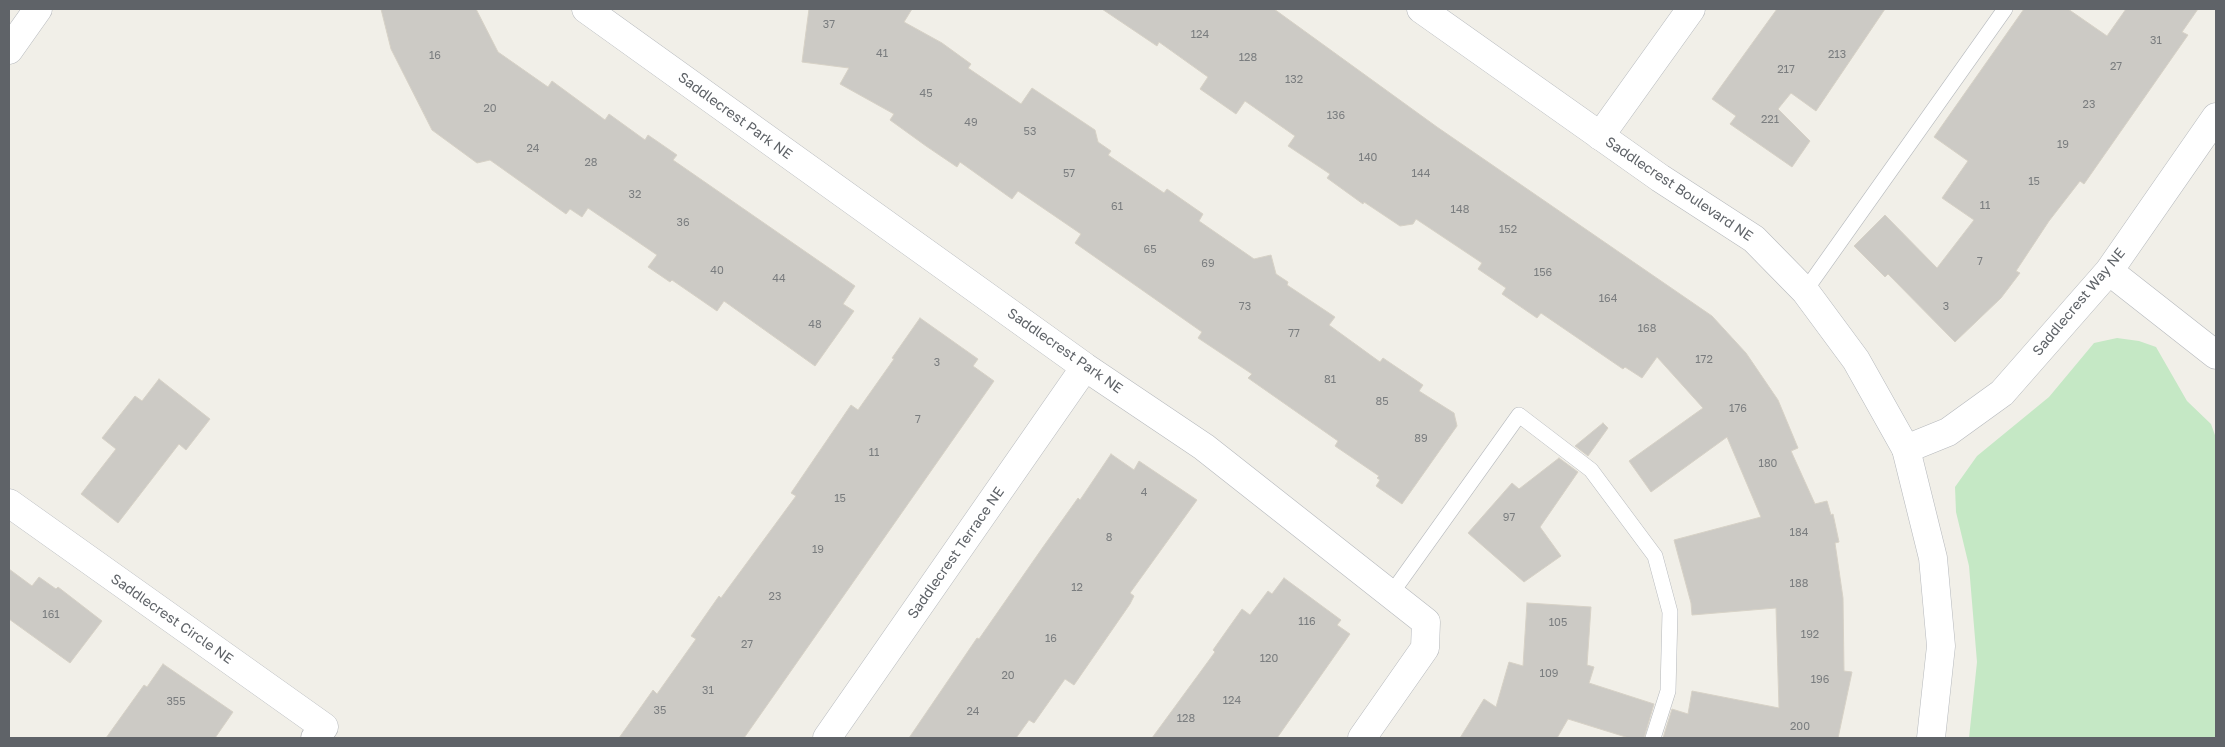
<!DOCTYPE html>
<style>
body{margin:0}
#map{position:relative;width:2225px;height:747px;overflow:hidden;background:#f1efe8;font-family:"Golos Text",sans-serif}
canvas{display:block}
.frame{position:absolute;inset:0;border:10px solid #5f6368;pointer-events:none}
</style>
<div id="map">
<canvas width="2225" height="747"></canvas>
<div class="frame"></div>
</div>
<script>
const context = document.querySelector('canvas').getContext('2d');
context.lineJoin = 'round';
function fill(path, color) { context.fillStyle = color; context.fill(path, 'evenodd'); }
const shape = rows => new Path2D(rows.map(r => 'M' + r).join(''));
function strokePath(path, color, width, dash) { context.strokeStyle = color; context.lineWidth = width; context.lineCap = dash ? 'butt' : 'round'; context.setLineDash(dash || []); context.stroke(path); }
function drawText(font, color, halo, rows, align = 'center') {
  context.font = font + ' "Golos Text",sans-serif'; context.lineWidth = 5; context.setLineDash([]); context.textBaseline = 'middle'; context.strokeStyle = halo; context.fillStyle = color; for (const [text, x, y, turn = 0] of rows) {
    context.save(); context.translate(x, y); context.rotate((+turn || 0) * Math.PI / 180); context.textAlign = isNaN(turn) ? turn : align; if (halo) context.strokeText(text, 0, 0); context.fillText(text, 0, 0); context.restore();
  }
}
fill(shape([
 [2117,338,2139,341,2156,347,2187,401,2211,424,2216,438,2216,738,1969,738,1977,662,1969,566,1956,512,1955,487,1977,456,2049,397,2094,343]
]), '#c5e8c5');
const building = shape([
 [381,9,476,9,498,52,548,87,552,81,605,120,609,114,645,140,648,135,677,155,673,160,855,286,843,304,854,311,815,366,724,301,717,311,672,280,670,282,648,267,657,255,588,208,582,217,570,209,566,214,490,160,477,163,432,130,391,49,381,9],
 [809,9,912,9,904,22,942,43,971,64,968,68,1021,104,1032,88,1095,130,1098,142,1111,151,1108,155,1164,193,1167,189,1203,214,1199,221,1254,259,1271,255,1276,274,1288,282,1287,285,1335,317,1329,325,1380,362,1383,358,1423,385,1419,391,1454,413,1457,426,1402,504,1376,486,1380,480,1377,478,1379,476,1335,446,1338,441,1248,378,1252,374,1198,338,1202,332,1075,243,1081,234,1018,191,1012,199,960,162,957,167,926,146,890,120,894,114,840,84,849,68,802,62,809,9],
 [1102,9,1274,9,1437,127,1712,316,1746,353,1778,400,1798,448,1791,451,1815,504,1827,501,1831,515,1833,514,1839,542,1835,543,1843,598,1844,671,1852,672,1838,738,1663,738,1672,709,1688,714,1692,691,1779,708,1776,608,1692,615,1691,603,1674,540,1761,517,1727,437,1651,492,1629,461,1703,408,1657,357,1642,378,1625,367,1623,369,1541,313,1537,318,1502,294,1506,288,1478,269,1482,263,1416,219,1413,224,1400,226,1364,202,1363,204,1327,178,1330,174,1288,146,1295,136,1245,101,1236,114,1200,89,1208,77,1159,42,1157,46,1102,9],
 [1777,9,1885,9,1816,111,1791,93,1778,109,1810,141,1792,167,1730,124,1736,116,1712,99,1777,9],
 [2024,9,2068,9,2107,36,2126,9,2198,9,2182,32,2188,35,2084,184,2080,181,2049,221,2016,271,2020,273,2001,298,1955,342,1888,274,1885,277,1854,246,1885,215,1937,268,1974,220,1942,198,1968,161,1934,137,2024,9],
 [920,318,978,359,973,366,994,381,744,738,619,738,653,690,657,694,696,639,691,636,719,596,721,598,796,496,791,493,851,405,858,410,894,359,892,358,920,318],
 [159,379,210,419,186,450,179,444,118,523,81,494,116,449,102,438,135,396,142,401,159,379],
 [1603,423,1608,428,1588,456,1575,446,1603,423],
 [1111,454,1134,470,1139,461,1197,500,1130,593,1134,596,1130,604,1074,685,1065,679,1034,723,1029,720,1016,738,909,738,977,638,979,639,1043,547,1078,498,1080,500,1111,454],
 [1559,458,1578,472,1540,527,1561,556,1524,582,1468,533,1512,483,1519,489,1559,458],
 [9,569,32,586,39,577,56,589,58,587,102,621,70,663,9,619,9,569],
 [1284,578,1341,620,1337,625,1350,634,1277,738,1152,738,1215,652,1213,650,1242,609,1250,615,1268,591,1272,594,1284,578],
 [1527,603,1591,607,1587,665,1594,667,1589,683,1654,704,1644,738,1629,738,1568,719,1557,738,1460,738,1484,699,1496,707,1509,662,1523,666,1527,603],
 [163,664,233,712,215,738,106,738,144,685,147,687,163,664]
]);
fill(building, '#cccac5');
strokePath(building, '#d6d1c6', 1);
const service = shape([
 [1805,291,2005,9],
 [1391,594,1519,415,1591,470,1655,556,1670,612,1668,691,1653,738]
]);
const minor = shape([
 [586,9,1085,367,1204,447,1426,622,1425,648,1362,738],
 [9,50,38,9],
 [1600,136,1691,9],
 [2109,271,2216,355],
 [1906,449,1948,432,2002,393,2109,271,2216,117],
 [9,503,324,727,315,738],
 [827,738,1085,367]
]);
const tertiary = shape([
 [1421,9,1660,178,1754,239,1805,291,1856,360,1906,449,1933,558,1941,646,1931,738]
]);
strokePath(service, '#b5b8bc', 16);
strokePath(minor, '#b5b8bc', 29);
strokePath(tertiary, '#b5b8bc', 29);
strokePath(service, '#fff', 15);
strokePath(minor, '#fff', 28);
strokePath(tertiary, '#fff', 28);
drawText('11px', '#7a7d7f', null, [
 ["37",829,25],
 ["124",1200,35],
 ["31",2156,41],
 ["41",882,54],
 ["213",1837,55],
 ["16",435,56],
 ["128",1248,58],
 ["27",2116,67],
 ["217",1786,70],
 ["132",1294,80],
 ["45",926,94],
 ["23",2089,105],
 ["20",490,109],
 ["136",1336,116],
 ["221",1770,120],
 ["49",971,123],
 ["53",1030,132],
 ["19",2063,145],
 ["24",533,149],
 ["140",1368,158],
 ["28",591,163],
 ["57",1069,174],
 ["144",1421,174],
 ["15",2034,182],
 ["32",635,195],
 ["11",1985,206],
 ["61",1117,207],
 ["148",1460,210],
 ["36",683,223],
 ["152",1508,230],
 ["65",1150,250],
 ["7",1980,262],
 ["69",1208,264],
 ["40",717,271],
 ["156",1543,273],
 ["44",779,279],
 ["164",1608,299],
 ["73",1245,307],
 ["3",1946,307],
 ["48",815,325],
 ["168",1647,329],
 ["77",1294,334],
 ["172",1704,360],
 ["3",937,363],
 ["81",1330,380],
 ["85",1382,402],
 ["176",1738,409],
 ["7",918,420],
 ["89",1421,439],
 ["11",874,453],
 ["180",1768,464],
 ["4",1144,493],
 ["15",840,499],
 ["97",1509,518],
 ["184",1799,533],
 ["8",1109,538],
 ["19",818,550],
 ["188",1799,584],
 ["12",1077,588],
 ["23",775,597],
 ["161",51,615],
 ["116",1307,622],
 ["105",1558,623],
 ["192",1810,635],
 ["16",1051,639],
 ["27",747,645],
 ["120",1269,659],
 ["109",1549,674],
 ["20",1008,676],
 ["196",1820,680],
 ["31",708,691],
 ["124",1232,701],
 ["355",176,702],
 ["35",660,711],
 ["24",973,712],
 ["128",1186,719],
 ["200",1800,727]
]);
drawText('14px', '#5f6368', '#fff', [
 ["Saddlecrest Park NE",735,116,36],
 ["Saddlecrest Boulevard NE",1679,189,34],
 ["Saddlecrest Way NE",2079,302,-50],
 ["Saddlecrest Park NE",1065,351,35],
 ["Saddlecrest Terrace NE",956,553,-55],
 ["Saddlecrest Circle NE",172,619,35]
]);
</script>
